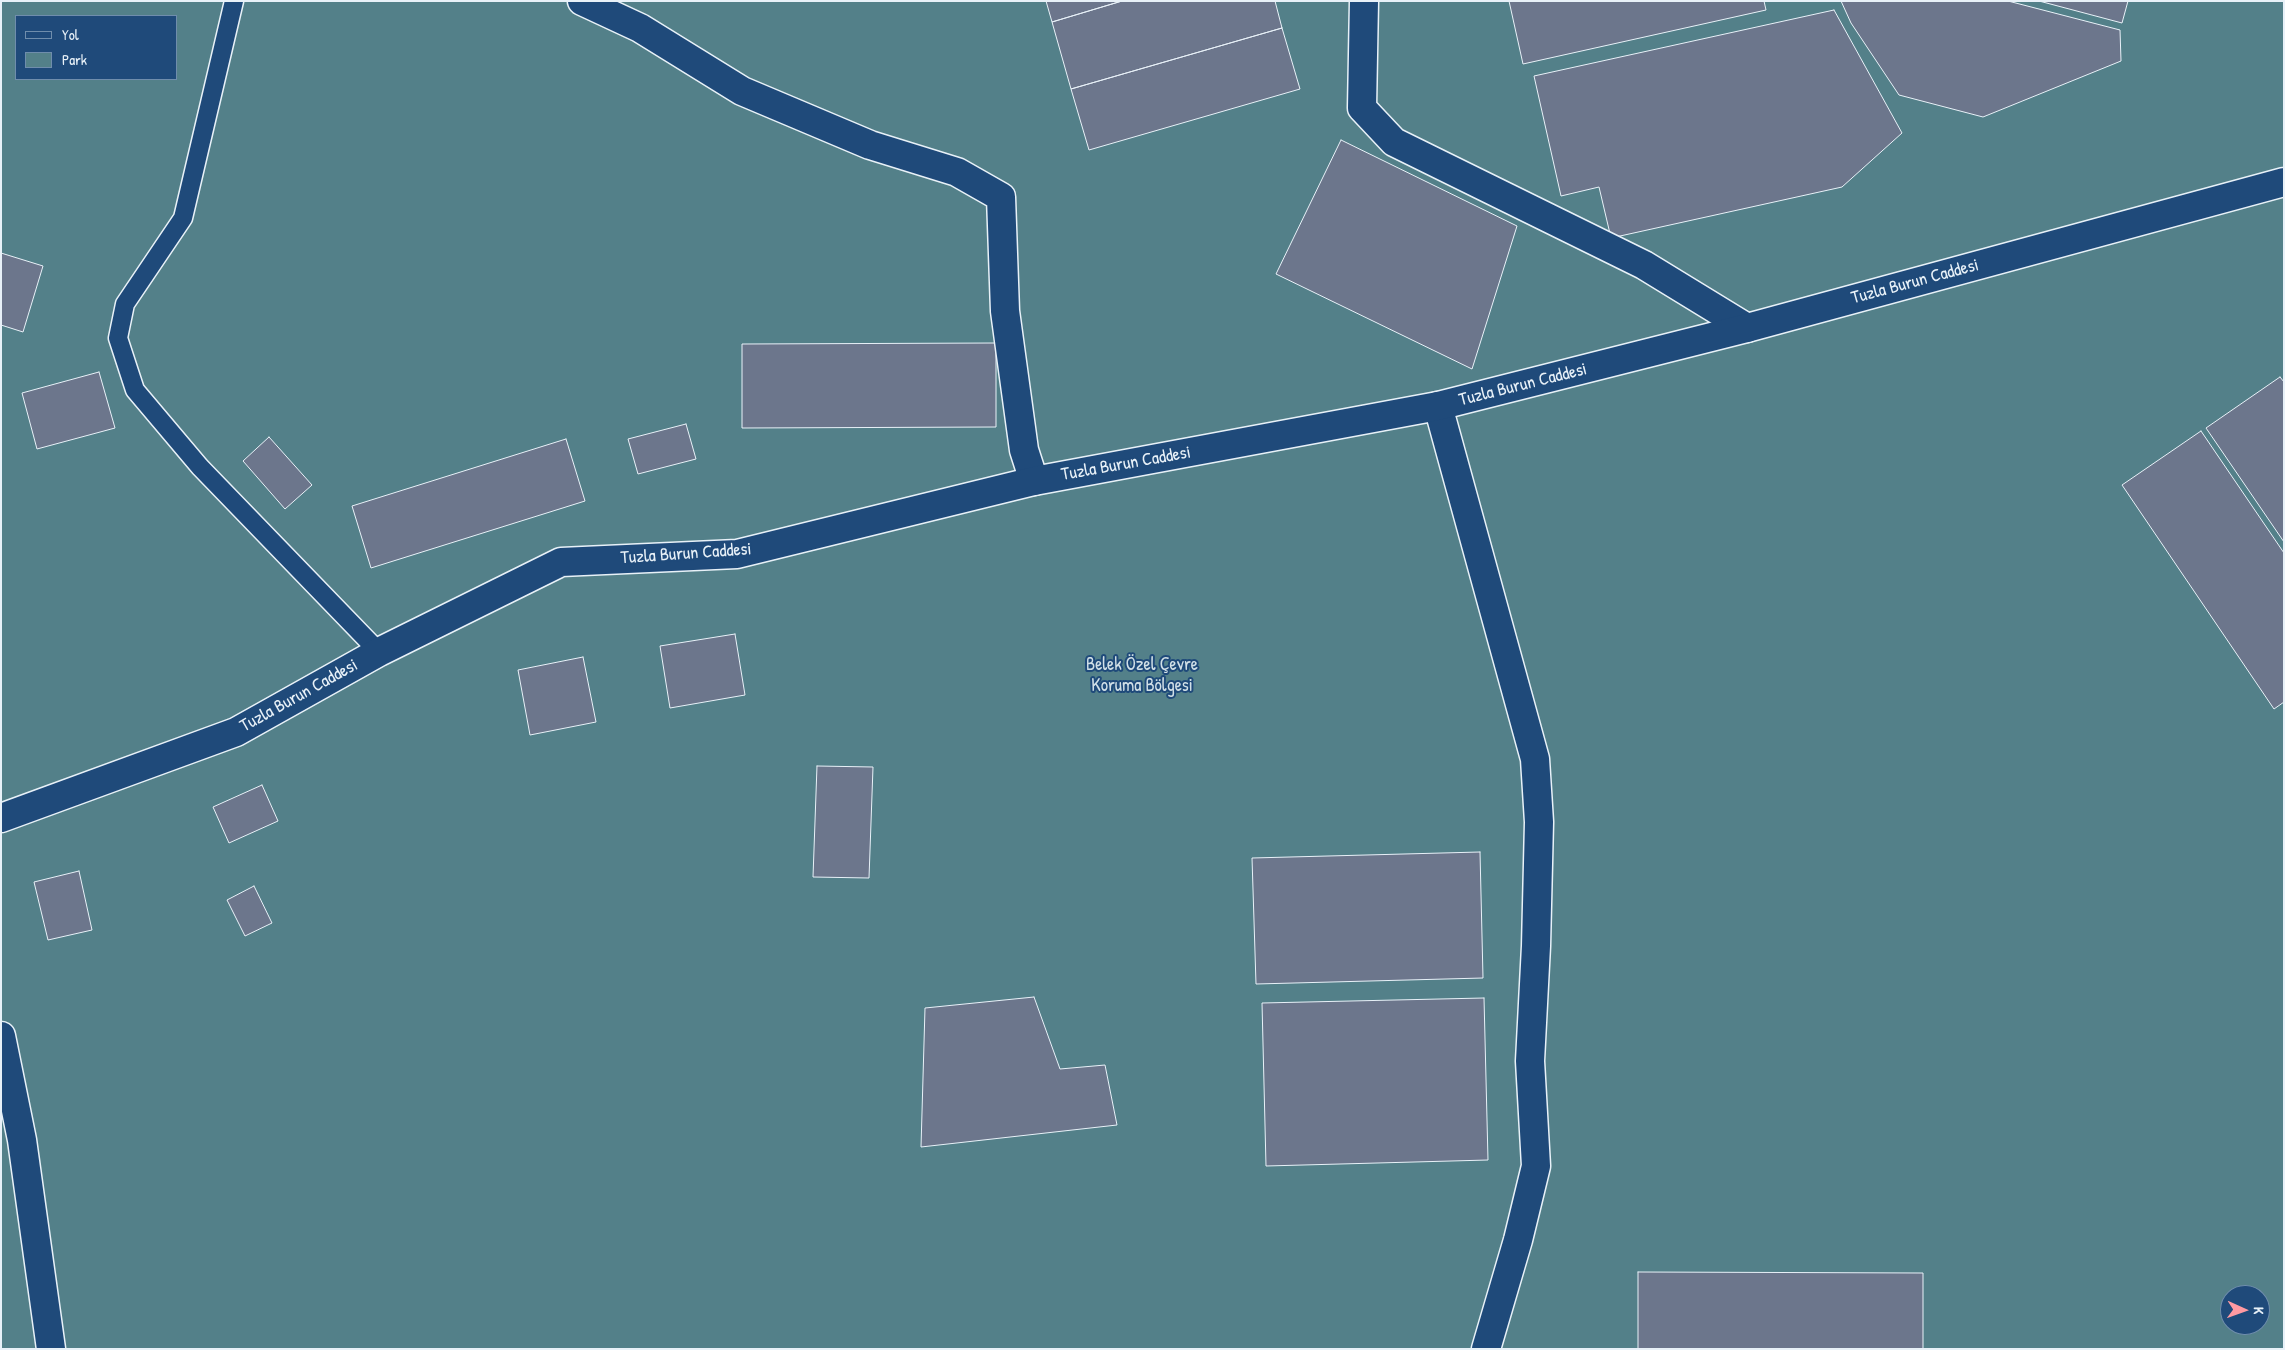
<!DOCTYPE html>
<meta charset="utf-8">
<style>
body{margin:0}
#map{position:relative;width:2285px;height:1350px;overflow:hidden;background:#2e537e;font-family:"Patrick Hand",sans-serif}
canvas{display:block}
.frame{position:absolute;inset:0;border:2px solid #e8f1f8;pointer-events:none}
.legend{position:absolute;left:15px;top:15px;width:162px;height:65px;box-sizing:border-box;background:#1f4a7a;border:1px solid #6f8dac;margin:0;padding:6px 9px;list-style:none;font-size:15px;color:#e8f1f8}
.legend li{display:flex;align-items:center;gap:10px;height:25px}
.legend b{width:25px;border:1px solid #6f8dac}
.north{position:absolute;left:2220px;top:1285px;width:50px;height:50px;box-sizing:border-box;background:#1f4a7a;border:1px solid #6f8dac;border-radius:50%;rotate:92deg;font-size:14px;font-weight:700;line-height:20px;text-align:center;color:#e8f1f8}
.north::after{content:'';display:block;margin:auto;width:18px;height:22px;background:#ff9aa2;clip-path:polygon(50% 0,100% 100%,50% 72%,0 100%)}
</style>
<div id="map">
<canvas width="2285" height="1350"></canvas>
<div class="frame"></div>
<ul class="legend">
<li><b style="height:6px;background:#1f4a7a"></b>Yol</li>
<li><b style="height:14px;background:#538089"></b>Park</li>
</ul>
<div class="north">K</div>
</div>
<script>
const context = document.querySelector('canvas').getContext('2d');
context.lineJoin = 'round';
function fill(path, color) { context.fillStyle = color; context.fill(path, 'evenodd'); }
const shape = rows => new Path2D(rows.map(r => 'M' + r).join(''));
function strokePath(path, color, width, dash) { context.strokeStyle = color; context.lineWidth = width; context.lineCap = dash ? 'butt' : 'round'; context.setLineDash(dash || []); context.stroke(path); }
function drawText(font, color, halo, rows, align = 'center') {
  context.font = font + ' "Patrick Hand",sans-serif'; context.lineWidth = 4; context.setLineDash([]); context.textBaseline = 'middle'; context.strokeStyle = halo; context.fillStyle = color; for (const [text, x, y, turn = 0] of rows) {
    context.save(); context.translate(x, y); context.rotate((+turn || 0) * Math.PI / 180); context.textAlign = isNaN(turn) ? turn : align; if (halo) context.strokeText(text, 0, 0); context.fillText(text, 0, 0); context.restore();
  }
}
fill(shape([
 [1,1,2284,1,2284,1349,1,1349],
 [16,16,176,16,176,79,16,79],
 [2230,1295,2260,1295,2260,1325,2230,1325]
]), '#538089');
const building = shape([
 [1046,1,1122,1,1052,22,1046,1],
 [1122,1,1275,1,1282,28,1071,89,1052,22,1122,1],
 [1509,1,1764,1,1766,10,1523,64,1509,1],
 [1841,1,2008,1,2120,30,2121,61,1983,117,1899,95,1851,23,1841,1],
 [2039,1,2128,1,2122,23,2039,1],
 [1834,10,1902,133,1842,187,1611,238,1599,187,1561,196,1534,76,1834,10],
 [1282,28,1300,89,1089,150,1071,89,1282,28],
 [1341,140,1517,226,1472,369,1276,274,1341,140],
 [1,253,43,266,23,332,1,325,1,253],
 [996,343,996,427,742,428,742,344,996,343],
 [99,372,115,428,37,449,22,393,99,372],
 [2280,377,2284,382,2284,542,2206,428,2280,377],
 [686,424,696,459,638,474,628,439,686,424],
 [2201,431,2284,553,2284,702,2274,709,2122,485,2201,431],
 [269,437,312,485,285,509,243,461,269,437],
 [566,439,585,501,371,568,352,506,566,439],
 [735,634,745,695,670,708,660,646,735,634],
 [583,657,596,722,530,735,518,670,583,657],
 [817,766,873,767,869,878,813,877,817,766],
 [262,785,278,821,229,843,213,807,262,785],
 [1480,852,1483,978,1256,984,1252,858,1480,852],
 [79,871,92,930,48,940,34,882,79,871],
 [254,886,272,923,245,936,227,900,254,886],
 [1034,997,1060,1069,1105,1065,1117,1125,921,1147,925,1008,1034,997],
 [1484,998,1488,1160,1266,1166,1262,1003,1484,998],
 [1638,1272,1923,1273,1923,1349,1638,1349,1638,1272]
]);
fill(building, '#6c768c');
strokePath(building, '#e8f1f8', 1);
const lane = shape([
 [234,1,183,218,125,304,118,338,135,390,200,467,379,652]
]);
const street = shape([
 [582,1,640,28,742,91,870,145,957,172,1001,197,1005,311,1024,450,1034,481],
 [1364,1,1362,108,1394,142,1644,265,1747,328],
 [1438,406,1535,759,1539,822,1536,946,1530,1061,1536,1166,1518,1240,1486,1349],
 [1,1036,22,1140,51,1349]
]);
const secondary = shape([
 [1,818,236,732,379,652,561,562,737,554,1034,481,1438,406,1747,328,2284,182]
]);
strokePath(lane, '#e8f1f8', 21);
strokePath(street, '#e8f1f8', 31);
strokePath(secondary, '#e8f1f8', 31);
strokePath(lane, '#1f4a7a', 18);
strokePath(street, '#1f4a7a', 28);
strokePath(secondary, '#1f4a7a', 28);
drawText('18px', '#e8f1f8', '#1f4a7a', [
 ["Tuzla Burun Caddesi",1915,282,-15],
 ["Tuzla Burun Caddesi",1523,385,-14],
 ["Tuzla Burun Caddesi",1126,464,-10],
 ["Tuzla Burun Caddesi",686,554,-4],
 ["Tuzla Burun Caddesi",299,696,-29]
]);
drawText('18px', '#d2e0e7', '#1f4a7a', [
 ["Belek Özel Çevre",1142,665],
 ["Koruma Bölgesi",1142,686]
]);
</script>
